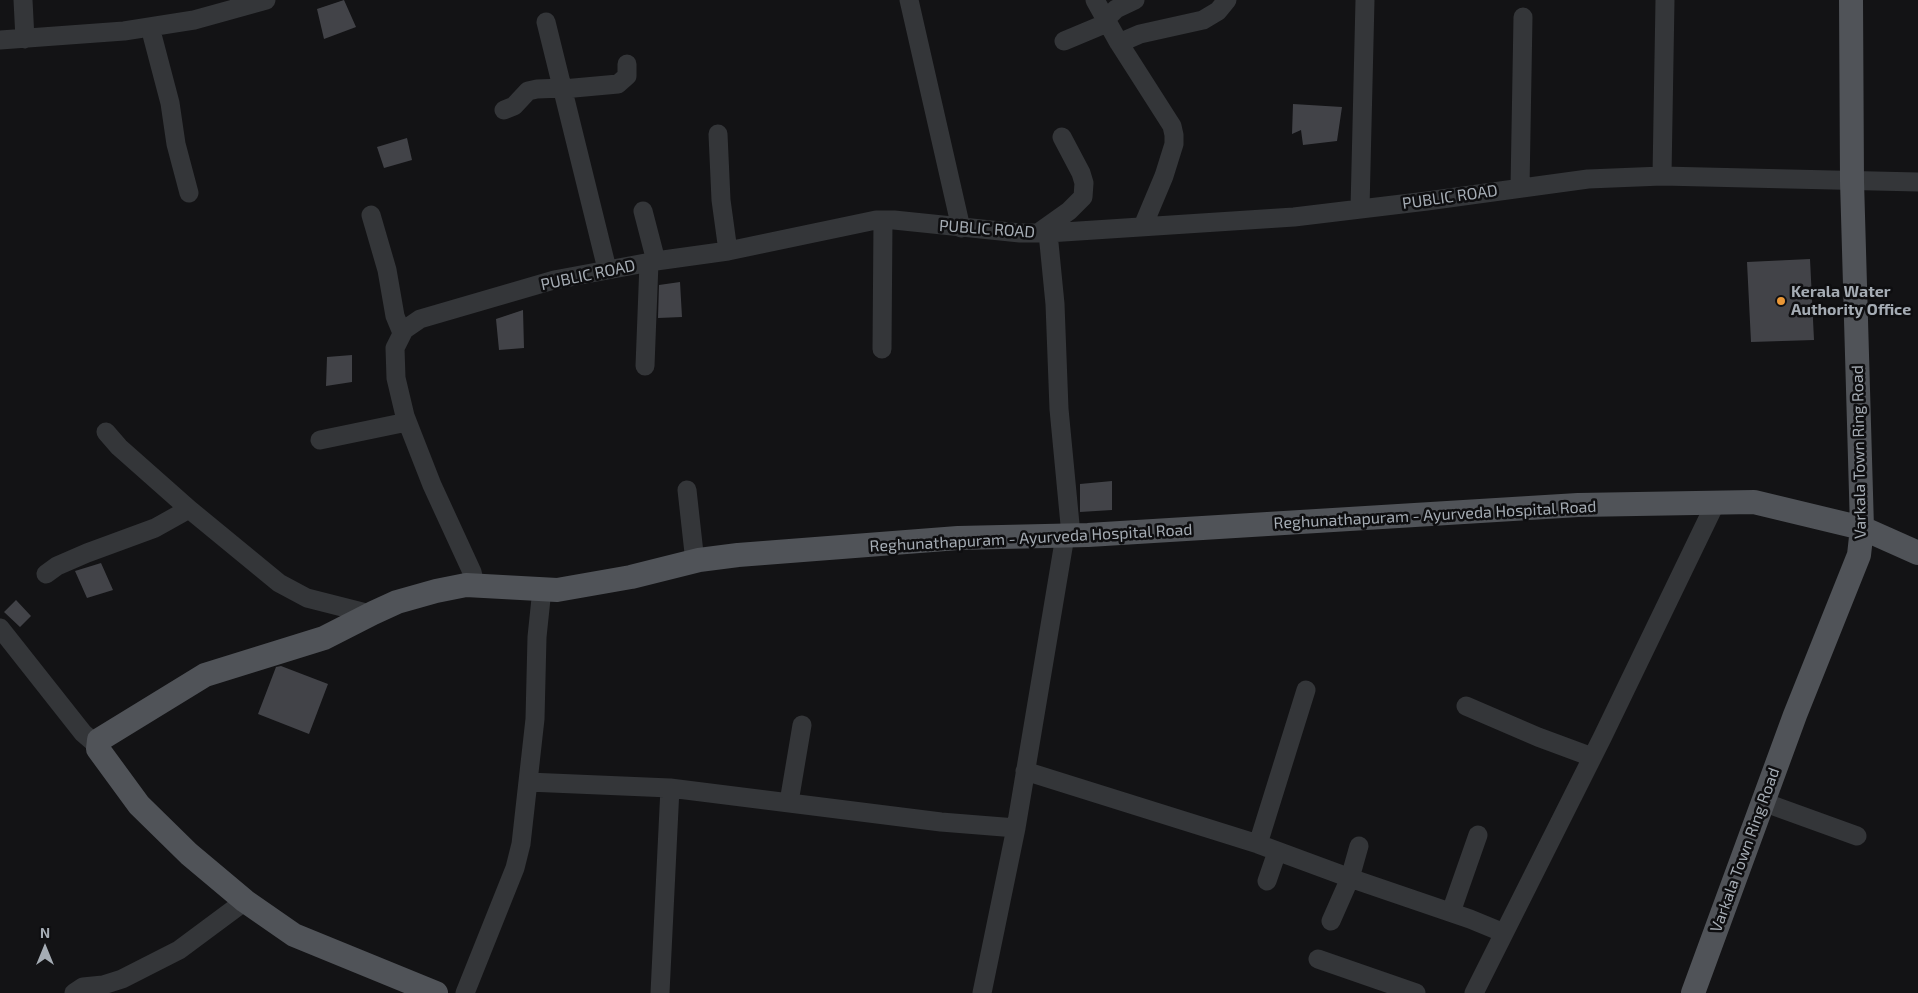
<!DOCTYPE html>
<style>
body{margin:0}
#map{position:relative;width:1918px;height:993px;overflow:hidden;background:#131315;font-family:"Exo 2",sans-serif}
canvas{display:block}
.north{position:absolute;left:20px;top:923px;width:50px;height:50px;-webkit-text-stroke:4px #0e0e10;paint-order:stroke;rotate:0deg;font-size:14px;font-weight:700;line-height:20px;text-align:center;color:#a5acb4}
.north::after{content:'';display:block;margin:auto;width:18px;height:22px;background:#a5acb4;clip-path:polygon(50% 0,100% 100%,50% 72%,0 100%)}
</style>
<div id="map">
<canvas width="1918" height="993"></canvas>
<div class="north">N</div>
</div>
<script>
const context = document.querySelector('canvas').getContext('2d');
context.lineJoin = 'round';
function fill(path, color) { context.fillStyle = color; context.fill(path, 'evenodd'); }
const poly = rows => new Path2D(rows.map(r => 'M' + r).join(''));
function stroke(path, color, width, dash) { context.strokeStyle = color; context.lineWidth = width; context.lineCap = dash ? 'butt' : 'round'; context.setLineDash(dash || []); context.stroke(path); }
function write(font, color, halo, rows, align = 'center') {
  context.font = font + ' "Exo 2",sans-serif'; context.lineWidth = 5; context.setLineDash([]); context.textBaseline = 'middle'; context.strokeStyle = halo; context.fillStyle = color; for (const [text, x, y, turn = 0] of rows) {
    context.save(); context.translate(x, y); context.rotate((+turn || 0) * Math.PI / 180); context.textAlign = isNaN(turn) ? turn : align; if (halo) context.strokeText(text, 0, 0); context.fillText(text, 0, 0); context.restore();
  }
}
fill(poly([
 [344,0,356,27,324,39,317,9],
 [1293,104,1342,107,1337,141,1303,145,1301,130,1292,134],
 [407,138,412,160,384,168,377,147],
 [1810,259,1814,340,1751,342,1747,262],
 [680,282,682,317,658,318,659,285],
 [523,310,524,348,499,350,496,319],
 [352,355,352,382,326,386,327,357],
 [1112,481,1112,510,1080,512,1080,484],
 [101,563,113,590,87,598,75,571],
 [16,600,31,616,20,627,4,612],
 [281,666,328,684,309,734,258,714,276,667]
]), '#424348');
stroke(poly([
 [23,0,25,39],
 [909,0,961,228],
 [1095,0,1119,43,1172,126,1174,135,1174,144,1164,176,1143,226],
 [1105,20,1116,9,1135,0],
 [546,22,607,269],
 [150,27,170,103,176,144,189,193],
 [0,40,124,31,194,20,266,0],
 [1064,41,1107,23],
 [1119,43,1140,34,1203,20,1218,11,1227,0],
 [563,89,618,84,627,76,627,64],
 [504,110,514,106,528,91,537,89,563,88],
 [718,134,721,200,728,251],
 [1662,176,1665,0],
 [1520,188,1523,17],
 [1360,209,1365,0],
 [643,211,656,261],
 [371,215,387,270,395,316,402,333],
 [1038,233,1069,211,1083,197,1084,183,1081,173,1062,137],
 [1048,233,1055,304,1059,409,1071,535],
 [882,349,883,220],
 [645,366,649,263],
 [106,432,119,447,189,509,279,583,307,598,370,614],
 [320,440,407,422],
 [687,490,695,562],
 [46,574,57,566,87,553,155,528,189,509],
 [475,585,472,572,432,485,405,416,396,378,395,348,404,330,420,319,554,280,656,261,728,251,876,220,894,220,1020,233,1048,233,1294,217,1427,201,1588,179,1662,176,1918,182],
 [0,628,83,733,98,746],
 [1466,706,1538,737,1592,757],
 [1025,771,1258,844,1350,878,1470,919,1504,933],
 [528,782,670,788,941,822,1016,828],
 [789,802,802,725],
 [1763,802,1857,836],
 [1258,844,1306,690],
 [1267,881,1277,852],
 [1451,912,1478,835],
 [1331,921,1350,878,1359,846],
 [1318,959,1416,993],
 [74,993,83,987,103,985,122,979,179,950,245,901],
 [465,993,515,868,521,844,535,719,537,637,542,589],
 [660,993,670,788],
 [982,993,1016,828,1065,536],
 [1474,993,1602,738,1716,502]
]), '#343639', 19);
stroke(poly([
 [436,993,294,935,245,901,189,854,139,805,98,749,99,740,205,675,324,638,373,613,397,602,436,591,466,585,557,590,631,577,699,560,738,555,958,538,1088,535,1578,505,1754,502,1862,528,1918,553],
 [1693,993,1795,715,1859,555,1862,528,1852,181,1851,0]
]), '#505358', 24);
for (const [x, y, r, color] of [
 [1781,301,5,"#ea9736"]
]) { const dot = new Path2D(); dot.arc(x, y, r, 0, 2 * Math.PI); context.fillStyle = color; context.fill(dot); stroke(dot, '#0e0e10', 2); }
write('16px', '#a5acb4', '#0e0e10', [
 ["PUBLIC ROAD",1450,197,-8],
 ["PUBLIC ROAD",987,229,4],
 ["PUBLIC ROAD",588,275,-12],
 ["Varkala Town Ring Road",1859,452,-91],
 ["Reghunathapuram - Ayurveda Hospital Road",1435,515,-3],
 ["Reghunathapuram - Ayurveda Hospital Road",1031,538,-3],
 ["Varkala Town Ring Road",1745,850,-70]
]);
write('bold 16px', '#a5acb4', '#0e0e10', [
 ["Kerala Water",1791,292],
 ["Authority Office",1791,310]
], 'left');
</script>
